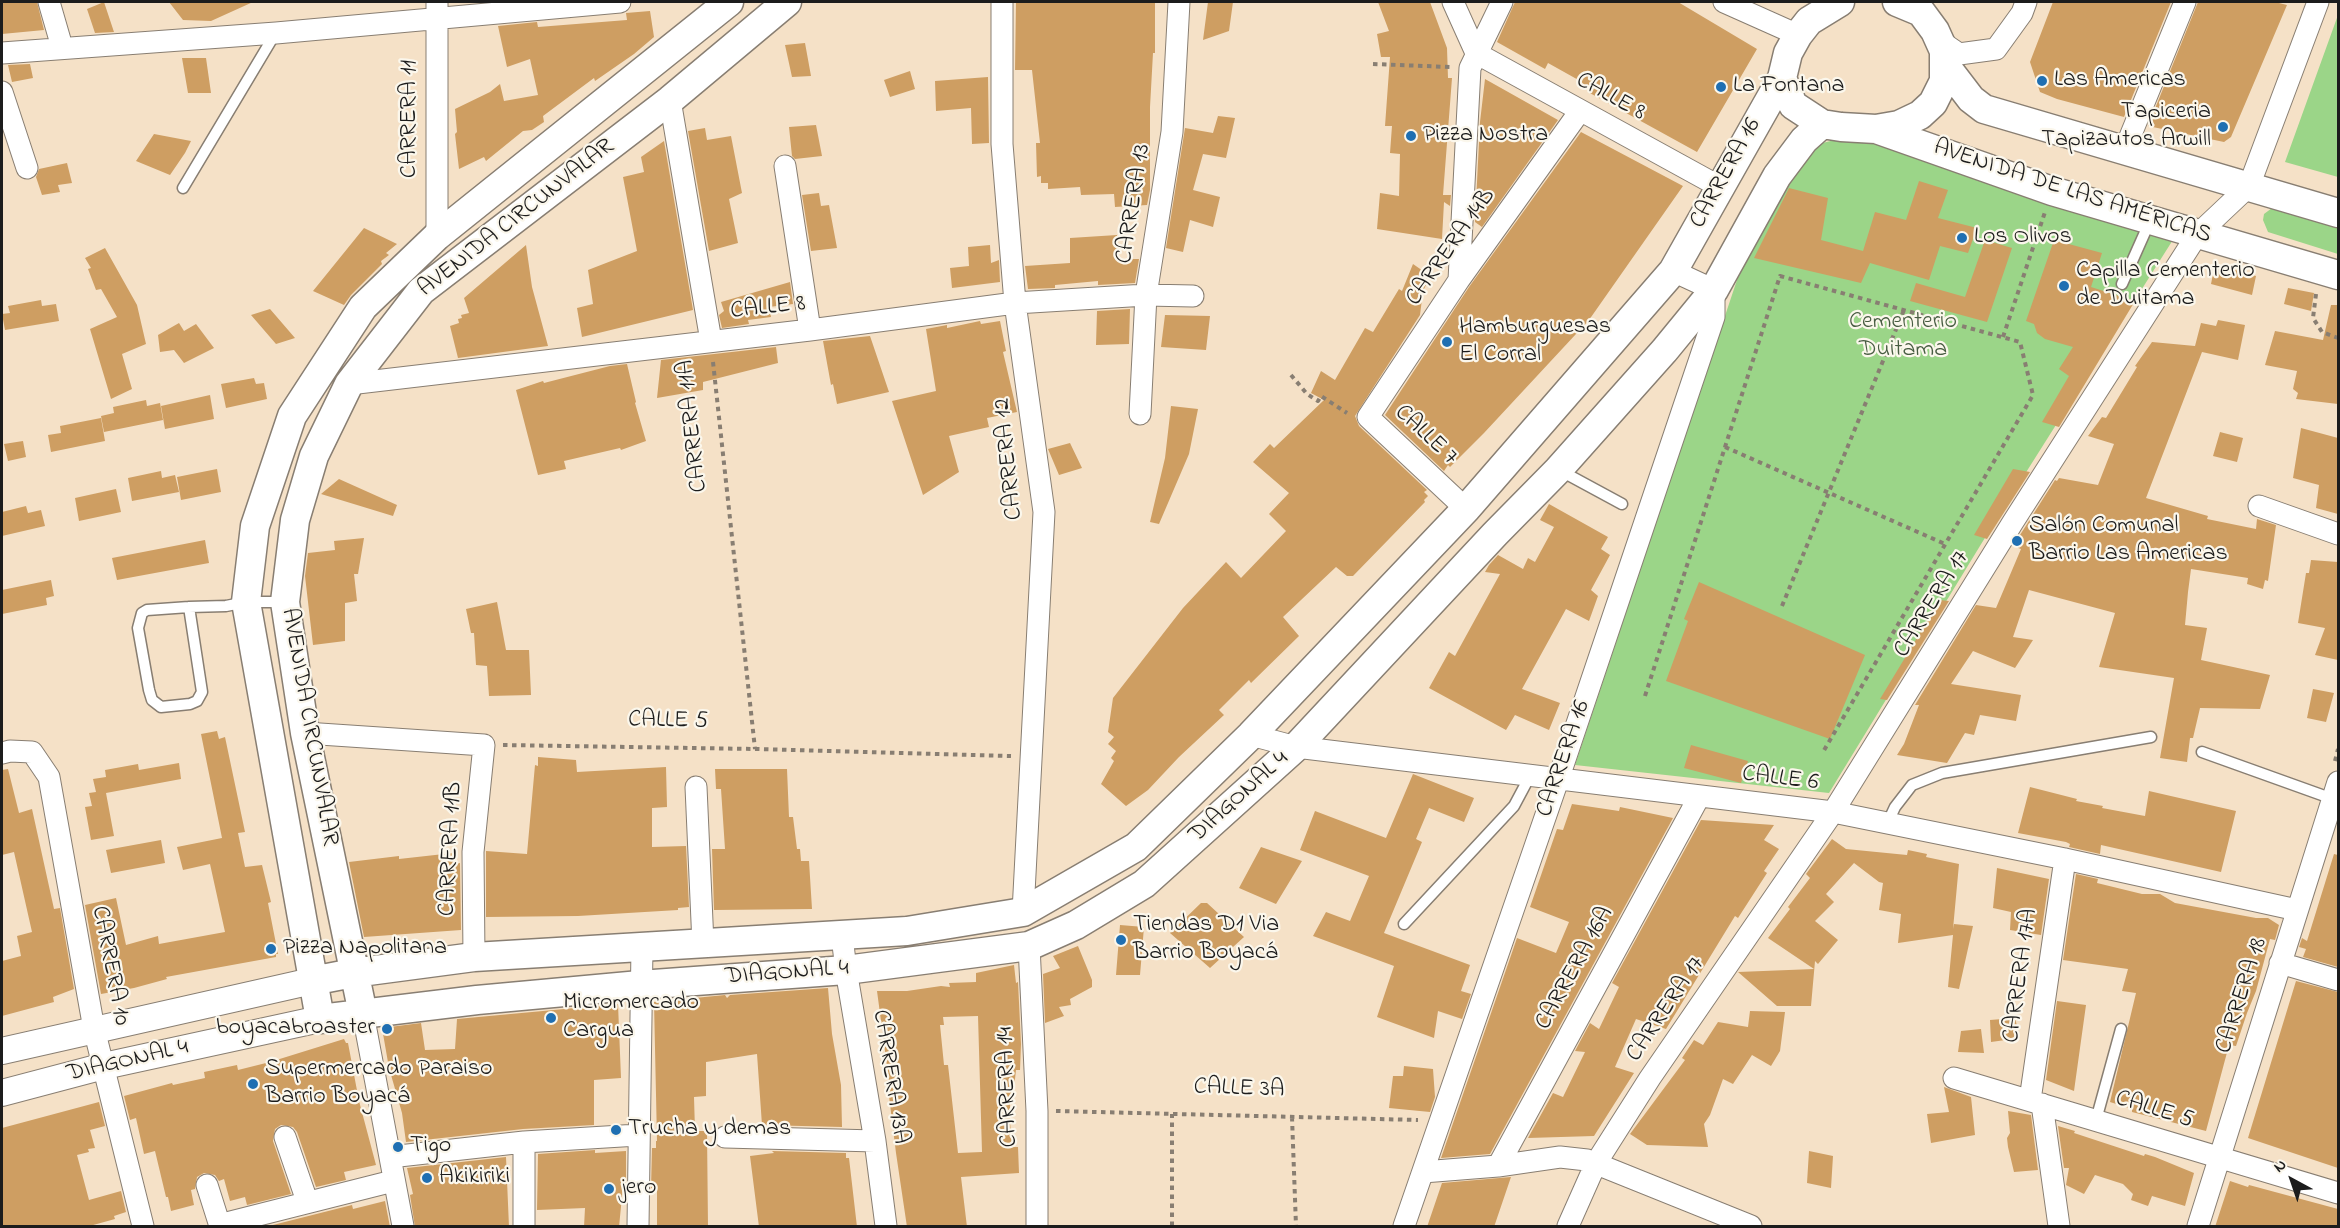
<!DOCTYPE html>
<meta charset="utf-8">
<style>
body{margin:0}
#map{position:relative;width:2340px;height:1228px;overflow:hidden;background:#f5e1c7;font-family:"Indie Flower",sans-serif}
canvas{display:block}
.frame{position:absolute;inset:0;border:3px solid #1c1c1c;pointer-events:none}
.north{position:absolute;left:2262px;top:1150px;width:60px;height:60px;-webkit-text-stroke:4px #fbf7ec;paint-order:stroke;rotate:320deg;font-size:16px;font-weight:700;line-height:24px;text-align:center;color:#1c1c1c}
.north::after{content:'';display:block;margin:auto;width:21px;height:27px;background:#1c1c1c;clip-path:polygon(50% 0,100% 100%,50% 72%,0 100%)}
</style>
<div id="map">
<canvas width="2340" height="1228"></canvas>
<div class="frame"></div>
<div class="north">N</div>
</div>
<script>
const context = document.querySelector('canvas').getContext('2d');
context.lineJoin = 'round';
function fill(path, color) { context.fillStyle = color; context.fill(path, 'evenodd'); }
const poly = rows => new Path2D(rows.map(r => 'M' + r).join(''));
function stroke(path, color, width, dash) { context.strokeStyle = color; context.lineWidth = width; context.lineCap = dash ? 'butt' : 'round'; context.setLineDash(dash || []); context.stroke(path); }
function write(font, color, halo, rows, align = 'center') {
  context.font = font + ' "Indie Flower",sans-serif'; context.lineWidth = 4.5; context.setLineDash([]); context.textBaseline = 'middle'; context.strokeStyle = halo; context.fillStyle = color; for (const [text, x, y, turn = 0] of rows) {
    context.save(); context.translate(x, y); context.rotate((+turn || 0) * Math.PI / 180); context.textAlign = isNaN(turn) ? turn : align; if (halo) context.strokeText(text, 0, 0); context.fillText(text, 0, 0); context.restore();
  }
}
fill(poly([
 [2338,15,2338,177,2285,162],
 [1846,137,1906,151,2176,235,1994,523,1829,793,1575,765,1744,259,1811,146],
 [2272,208,2338,227,2338,254,2268,232,2263,220,2264,214]
]), '#9bd588');
fill(poly([
 [2,2,37,2,44,30,2,34],
 [104,2,114,32,95,33,87,9],
 [169,2,253,2,211,21,183,20],
 [1016,2,1155,2,1155,53,1153,53,1150,107,1150,190,1147,205,1115,207,1114,194,1081,195,1080,187,1048,189,1048,183,1041,183,1041,176,1037,177,1036,143,1040,143,1032,70,1015,70],
 [1208,2,1233,2,1229,31,1203,40],
 [1378,2,1430,2,1447,48,1448,78,1452,78,1443,195,1451,195,1450,206,1444,202,1442,239,1377,229,1380,193,1399,196,1400,154,1390,153,1392,126,1385,126,1390,57,1381,57,1377,34,1389,31],
 [1515,2,1678,2,1757,49,1697,152,1588,92,1589,89,1581,83,1582,82,1548,63,1545,69,1497,42],
 [2053,2,2171,2,2124,117,2057,99,2040,92,2030,62],
 [2198,2,2275,2,2287,5,2231,137,2224,142,2148,126],
 [650,11,654,37,634,54,595,81,594,78,543,116,544,122,532,130,523,131,486,161,484,157,459,169,455,134,457,132,455,109,490,92,500,84,504,101,538,95,530,59,507,67,498,26,537,22,538,27,627,20,626,13],
 [805,43,811,76,792,77,785,45],
 [182,58,206,58,211,93,188,93],
 [30,64,33,78,12,82,8,65],
 [910,71,915,89,890,97,884,80],
 [988,77,989,143,972,144,971,108,936,111,935,81],
 [1485,79,1558,120,1482,227,1475,222,1480,122],
 [1218,116,1235,118,1226,158,1203,154,1193,190,1220,197,1213,227,1190,220,1183,252,1166,248,1185,128,1213,133],
 [816,125,822,156,795,159,792,156,789,127],
 [705,128,707,140,731,136,742,193,729,199,738,243,709,251,688,131],
 [1581,132,1683,186,1589,320,1484,433,1450,467,1448,465,1444,471,1385,415,1469,287],
 [154,134,191,141,185,153,170,175,136,161],
 [664,141,693,310,582,337,577,308,593,304,588,270,637,251,623,177,644,172,641,157],
 [67,163,72,183,58,185,60,192,42,195,36,177,39,169],
 [1919,181,1948,190,1938,218,1977,228,1968,253,1940,246,1929,280,1870,263,1861,283,1754,258,1789,188,1828,198,1821,240,1863,251,1875,212,1906,220],
 [819,193,821,206,829,205,837,248,811,251,802,195],
 [364,228,397,244,386,253,389,255,381,261,382,264,351,295,344,305,313,291],
 [1117,235,1118,259,1139,259,1135,283,1098,285,1098,281,1055,285,1055,288,1028,289,1025,266,1070,263,1070,238],
 [1985,240,2012,248,1987,322,1910,301,1916,283,1965,297],
 [2054,240,2102,253,2091,287,2135,301,2059,427,2042,422,2069,376,2059,369,2073,347,2045,339,2037,333,2034,324,2026,321],
 [526,245,532,287,548,346,458,358,450,326,459,323,458,319,462,318,461,315,469,313,464,298],
 [990,245,991,263,999,260,1000,282,952,288,950,268,969,266,968,247],
 [105,248,137,305,146,344,122,354,132,389,111,399,90,329,117,317,101,289,96,290,88,269,91,268,85,258],
 [1413,264,1426,273,1428,281,1423,291,1420,315,1355,416,1359,426,1427,490,1424,492,1428,496,1424,500,1425,502,1353,576,1347,576,1336,567,1283,617,1299,636,1251,683,1249,680,1219,710,1224,715,1179,757,1148,790,1126,806,1101,784,1114,761,1111,758,1116,751,1108,744,1114,737,1108,732,1113,698,1183,608,1226,562,1241,578,1286,531,1269,514,1289,493,1253,462,1270,444,1274,448,1324,400,1311,393,1321,371,1335,380,1365,328,1373,332,1399,289,1402,291],
 [2215,264,2256,276,2252,295,2211,284],
 [790,282,793,304,769,307,771,317,748,320,749,324,722,328,719,315,724,311,721,302],
 [2288,288,2314,293,2311,311,2284,304],
 [41,300,42,306,56,304,59,321,5,330,2,314,10,313,8,306],
 [2331,305,2338,305,2338,404,2296,399,2298,393,2293,389,2297,371,2265,365,2275,331,2323,340],
 [270,309,295,338,276,344,251,315],
 [1130,309,1129,344,1096,345,1097,311],
 [1165,315,1210,316,1206,350,1161,347],
 [2218,320,2245,325,2238,360,2202,352,2146,498,2208,516,2207,519,2256,529,2257,519,2276,525,2268,581,2265,580,2263,589,2247,584,2248,578,2191,569,2188,592,2185,625,2207,628,2201,660,2270,675,2260,709,2200,708,2193,738,2190,738,2187,762,2160,758,2174,678,2099,667,2115,613,2029,590,2013,637,2033,640,2015,668,1973,651,1951,684,2021,695,2016,721,1980,715,1974,735,1965,733,1947,763,1897,755,1904,744,1919,705,1915,705,1976,605,1996,608,2021,549,2013,546,2055,480,2057,481,2059,478,2098,485,2114,444,2088,436,2102,417,2106,418,2137,367,2135,366,2152,342,2195,346,2201,323,2216,326],
 [980,321,981,324,1000,321,1006,351,1003,352,1017,412,987,418,989,427,949,436,959,472,923,495,892,401,936,391,926,329,947,325,947,328],
 [179,323,184,331,196,324,214,348,184,363,174,350,160,352,158,335],
 [870,336,889,392,837,404,833,384,831,385,823,341],
 [776,347,778,363,703,382,703,390,657,398,661,360],
 [627,364,636,402,635,403,646,441,621,450,620,448,564,461,566,469,538,475,516,390,543,381,544,383,610,366],
 [254,378,256,384,264,383,267,399,226,408,221,384],
 [210,395,214,419,165,429,161,406],
 [146,400,147,406,160,403,163,420,104,432,101,416,114,413,113,407],
 [1171,406,1198,409,1189,454,1159,524,1150,522,1165,458],
 [101,418,105,441,51,452,48,435,61,433,60,426],
 [2301,428,2338,438,2338,514,2316,508,2319,485,2293,478],
 [2220,432,2243,438,2237,462,2213,456],
 [23,441,26,457,8,461,4,444],
 [1070,443,1082,468,1059,475,1048,449],
 [217,469,221,492,181,500,177,477],
 [2013,469,2030,472,1987,539,1974,535],
 [161,471,162,478,175,475,179,492,132,501,128,478],
 [339,479,397,505,393,516,321,494],
 [116,489,121,512,79,521,75,498],
 [1549,504,1608,537,1601,549,1610,555,1591,590,1598,596,1589,621,1566,609,1522,689,1560,703,1549,730,1515,715,1506,730,1429,688,1449,652,1455,656,1500,574,1485,572,1489,565,1498,555,1523,569,1528,558,1535,562,1554,527,1540,520],
 [26,506,28,513,41,510,45,526,2,536,2,512],
 [364,538,358,574,354,574,357,601,345,603,345,641,313,645,305,576,308,553,335,550,334,541],
 [205,540,209,563,117,580,112,558],
 [2311,560,2338,562,2338,660,2315,655,2325,628,2298,623,2306,573,2309,573],
 [51,580,54,596,46,598,47,605,2,614,2,590],
 [1699,582,1865,655,1830,739,1666,681,1688,621,1684,619],
 [1940,600,1949,601,1887,700,1880,699],
 [497,602,506,650,529,650,531,695,489,696,487,666,476,665,474,633,471,633,466,609],
 [2313,689,2334,693,2326,722,2307,718],
 [217,731,219,739,225,737,245,832,238,833,245,867,262,865,271,902,268,903,278,954,276,954,276,957,166,977,167,979,134,988,101,994,85,905,116,898,126,945,158,936,159,944,225,932,210,864,183,870,177,847,222,838,201,734],
 [1691,745,1748,761,1741,783,1684,768],
 [538,757,576,760,577,772,666,767,667,807,652,808,652,847,686,846,689,907,678,908,678,910,578,916,486,917,486,851,527,854,535,765,538,766],
 [179,763,181,779,106,793,114,836,91,840,85,807,92,806,89,793,96,792,93,779,106,777,105,770,138,764,139,770],
 [8,769,19,813,32,809,54,909,60,908,74,989,53,997,54,1002,2,1016,2,961,21,956,17,936,32,932,14,852,2,855,2,770],
 [715,769,787,769,789,817,793,817,797,849,800,849,801,861,809,861,812,909,714,910,712,849,725,849,721,789,716,789],
 [1413,774,1474,798,1464,822,1429,808,1416,839,1422,842,1384,933,1470,965,1461,991,1471,994,1462,1019,1438,1011,1434,1038,1377,1017,1394,966,1313,936,1326,912,1350,921,1369,876,1300,850,1315,811,1386,838],
 [2030,787,2077,799,2076,801,2103,806,2102,808,2145,816,2149,791,2236,811,2221,872,2101,845,2100,854,2069,847,2070,844,2066,842,2018,833],
 [1572,804,1619,811,1620,807,1673,818,1490,1154,1441,1158,1517,938,1556,953,1569,922,1530,907,1557,829,1563,830],
 [1701,820,1774,825,1764,840,1779,849,1764,871,1767,873,1738,918,1735,916,1666,1029,1636,1019,1615,1067,1634,1073,1594,1136,1528,1138,1553,1093,1563,1097,1585,1052,1575,1051,1590,1023,1599,1029,1619,987,1612,983],
 [1832,839,1846,849,1907,855,1908,850,1927,854,1926,857,1959,864,1953,929,1954,924,1973,926,1959,989,1948,987,1953,935,1898,943,1901,914,1879,910,1883,883,1879,882,1854,863,1826,894,1834,902,1815,921,1838,940,1818,964,1815,961,1811,1006,1777,1006,1738,972,1814,969,1768,938,1790,909,1788,907,1810,878,1806,874],
 [161,840,165,863,111,873,106,850],
 [1261,847,1302,861,1276,904,1239,888],
 [453,853,454,864,460,863,461,930,364,937,349,862,399,856,399,859],
 [2334,854,2338,855,2338,967,2303,957,2306,949,2299,947,2302,938,2307,941],
 [1997,868,2049,879,2041,935,2010,930,2011,912,1993,908],
 [2076,874,2098,879,2097,883,2142,894,2160,894,2175,903,2256,918,2268,918,2279,925,2275,940,2270,939,2256,991,2247,1013,2236,1046,2229,1045,2206,1131,2132,1112,2132,1109,2110,1102,2136,993,2122,991,2128,969,2063,960],
 [1201,903,1207,903,1244,937,1210,968,1170,933],
 [1120,925,1144,927,1140,975,1116,975],
 [1078,946,1092,980,1092,987,1070,999,1071,1005,1059,1007,1064,1016,1045,1023,1043,974,1060,968,1053,956],
 [1014,965,1016,983,1018,982,1021,1044,1020,1070,1016,1070,1014,1088,1010,1096,1010,1121,1011,1135,1014,1134,1014,1147,1018,1147,1019,1173,961,1177,967,1227,907,1227,896,1153,888,1088,890,1088,877,991,907,991,941,986,950,987,949,983,976,982,976,973],
 [978,1016,982,1152,958,1153,948,1065,944,1065,940,1025,944,1025,943,1017],
 [2296,981,2338,992,2338,1168,2248,1138],
 [828,988,832,1034,841,1085,842,1127,762,1125,757,1054,706,1062,706,1096,694,1097,695,1131,707,1131,708,1227,657,1227,657,1189,651,1188,652,1148,656,1148,656,1141,657,1141,654,1002,725,995,727,998,730,995],
 [2057,1001,2086,1005,2074,1091,2046,1080],
 [618,1004,621,1078,594,1080,594,1125,523,1129,406,1142,402,1113,389,1068,382,1028,421,1023,425,1050,455,1049,457,1019],
 [1750,1011,1785,1012,1780,1051,1771,1066,1752,1055,1733,1084,1723,1079,1710,1115,1704,1124,1708,1147,1647,1145,1630,1134,1685,1060,1682,1058,1694,1040,1703,1045,1718,1022,1748,1027],
 [2015,1018,2020,1038,1991,1042,1990,1020],
 [1981,1029,1984,1053,1958,1052,1961,1031],
 [344,1039,346,1043,348,1043,359,1101,376,1165,344,1172,346,1180,316,1187,297,1132,293,1127,281,1125,275,1129,273,1141,291,1194,247,1205,245,1197,230,1201,224,1179,219,1181,215,1175,204,1173,197,1177,195,1189,191,1190,194,1205,171,1211,168,1197,166,1197,155,1151,144,1154,136,1118,130,1120,124,1096,172,1083,173,1085,205,1078,204,1072,237,1065,238,1070,270,1062],
 [1404,1066,1433,1069,1435,1097,1430,1112,1389,1108,1393,1076,1403,1076],
 [1944,1087,1971,1097,1975,1135,1931,1143,1927,1114,1949,1112],
 [99,1102,105,1126,90,1130,95,1148,88,1149,89,1152,77,1155,89,1200,121,1191,126,1212,114,1216,115,1219,86,1227,2,1227,2,1128],
 [2008,1111,2031,1115,2038,1170,2014,1172,2008,1147,2007,1138,2010,1133],
 [2058,1126,2075,1131,2074,1133,2144,1156,2145,1154,2155,1157,2194,1173,2185,1206,2152,1196,2148,1206,2131,1200,2133,1194,2123,1184,2095,1175,2084,1194,2066,1185,2069,1168,2064,1168],
 [595,1150,595,1153,626,1151,626,1186,623,1186,619,1227,584,1227,585,1208,537,1210,538,1154],
 [772,1151,846,1153,846,1158,849,1158,857,1227,759,1227,750,1156,774,1153],
 [1809,1151,1833,1156,1831,1188,1807,1183],
 [506,1157,509,1227,415,1227,410,1195,413,1194,407,1168],
 [1511,1177,1494,1227,1427,1227,1442,1183],
 [2230,1181,2248,1187,2249,1185,2338,1209,2338,1227,2215,1227],
 [385,1201,390,1227,265,1227,352,1205,353,1209]
]), '#ce9e62');
const service = poly([
 [183,188,275,34],
 [2122,284,2150,221],
 [1561,471,1622,504],
 [189,607,202,692,197,701,190,704,161,707,152,700,149,690,138,628,142,613,147,610,189,607,226,606,246,602,284,602],
 [2202,752,2333,799],
 [1887,824,1895,807,1912,785,1942,773,2151,737],
 [1404,924,1514,806,1530,776],
 [2096,1120,2121,1029]
]);
const minor = poly([
 [49,2,62,47],
 [437,2,437,236],
 [1002,2,1002,144,1015,303,1044,512,1023,912],
 [1453,2,1476,53],
 [1724,2,1798,35],
 [1940,41,1959,54,1996,49,2022,13,2026,2],
 [2,53,276,33,620,2],
 [1476,53,1720,187],
 [2,92,27,168],
 [670,100,711,341],
 [2125,149,2185,2],
 [785,166,810,330],
 [1459,280,1470,68,1502,2],
 [349,384,810,330,1015,303,1146,295,1193,296],
 [1140,414,1146,295,1172,132,1179,2],
 [2259,506,2338,534],
 [1466,509,1368,417,1459,280,1580,111],
 [305,733,484,745,473,852,474,957],
 [1251,735,1296,747,1833,812,2065,859,2297,910],
 [2,753,10,751,32,752,49,777,94,1029,143,1226],
 [696,787,703,944],
 [842,936,846,970,875,1141,886,1226],
 [1029,946,1037,1111,1037,1226],
 [2280,963,2338,980],
 [363,1014,403,1226],
 [1954,1078,2338,1193],
 [2030,1100,2065,859],
 [2042,1104,2059,1226],
 [285,1137,307,1201],
 [725,1137,875,1141],
 [524,1142,524,1226],
 [390,1157,524,1142,638,1135],
 [1498,1166,1699,797],
 [1423,1172,1498,1166,1560,1157,1587,1160,1751,1226],
 [207,1185,220,1226],
 [219,1225,393,1181],
 [638,1226,642,947],
 [1404,1226,1558,780,1714,317,1714,290,1673,271],
 [1568,1226,1596,1163,1650,1078,1833,812,2013,522,2197,235,2249,186,2318,2],
 [2198,1226,2338,782]
]);
const tertiary = poly([
 [2,1051,312,981],
 [2,1093,104,1066,320,1019]
]);
const secondary = poly([
 [729,2,437,236,363,307,292,416,255,526,246,602,320,1019,477,1000,640,985,846,970,1029,946,1076,925,1144,884,1296,747,1495,534,1558,470,1664,351,1714,290,1777,176,1804,140,1822,124],
 [1840,2,1809,21,1798,35,1788,53,1782,78,1793,105,1822,124,1841,127,1876,129,1899,125,1920,115,1933,103,1944,81,1944,51,1935,31,1921,12,1897,2],
 [1945,65,1971,99,1984,109,2338,213],
 [1876,129,2052,191,2338,275],
 [312,981,353,973,474,957,907,931,1023,912,1136,847,1251,735,1466,509,1673,271,1782,78],
 [363,1014,305,733,285,602,295,520,314,456,349,384,421,291,670,100,787,2]
]);
stroke(service, '#887e72', 13);
stroke(minor, '#887e72', 23);
stroke(tertiary, '#887e72', 28);
stroke(secondary, '#887e72', 31);
stroke(poly([
 [1373,64,1450,67],
 [2316,294,2313,318,2322,332,2338,338],
 [2003,337,2045,212],
 [713,362,755,749],
 [1291,375,1307,394,1318,401,1321,396,1347,413],
 [1725,447,1945,544],
 [1782,606,1904,310],
 [1645,696,1780,276,2020,342,2033,395,1823,752],
 [503,745,755,749,1011,756],
 [2335,761,2338,749],
 [1056,1111,1418,1120],
 [1292,1117,1296,1226],
 [1172,1226,1172,1114]
]), '#887e72', 4, [4.5, 4.5]);
stroke(service, '#fff', 10);
stroke(minor, '#fff', 21);
stroke(tertiary, '#fff', 26);
stroke(secondary, '#fff', 28);
for (const [x, y, r, color] of [
 [2042,81,6,"#1f6fb2"],
 [1721,87,6,"#1f6fb2"],
 [2223,127,6,"#1f6fb2"],
 [1411,136,6,"#1f6fb2"],
 [1962,238,6,"#1f6fb2"],
 [2064,286,6,"#1f6fb2"],
 [1447,342,6,"#1f6fb2"],
 [2017,541,6,"#1f6fb2"],
 [1121,940,6,"#1f6fb2"],
 [271,949,6,"#1f6fb2"],
 [551,1018,6,"#1f6fb2"],
 [387,1029,6,"#1f6fb2"],
 [253,1084,6,"#1f6fb2"],
 [616,1130,6,"#1f6fb2"],
 [398,1147,6,"#1f6fb2"],
 [427,1178,6,"#1f6fb2"],
 [609,1189,6,"#1f6fb2"]
]) { const dot = new Path2D(); dot.arc(x, y, r, 0, 2 * Math.PI); context.fillStyle = color; context.fill(dot); stroke(dot, '#fbf7ec', 2); }
write('24px', '#1c1c1c', '#fbf7ec', [
 ["Las Americas",2054,81],
 ["La Fontana",1733,87],
 ["Tapiceria",2211,113,"right"],
 ["Tapizautos Arwill",2211,141,"right"],
 ["Pizza Nostra",1423,136],
 ["Los Olivos",1974,238],
 ["Capilla Cementerio",2076,272],
 ["de Duitama",2076,300],
 ["Hamburguesas",1459,328],
 ["El Corral",1459,356],
 ["Salón Comunal",2029,527],
 ["Barrio Las Americas",2029,555],
 ["Tiendas D1 Via",1133,926],
 ["Barrio Boyacá",1133,954],
 ["Pizza Napolitana",283,949],
 ["Micromercado",563,1004],
 ["Cargua",563,1032],
 ["boyacabroaster",375,1029,"right"],
 ["Supermercado Paraiso",265,1070],
 ["Barrio Boyacá",265,1098],
 ["Trucha y demas",628,1130],
 ["Tigo",410,1147],
 ["Akikiriki",439,1178],
 ["jero",621,1189]
], 'left');
write('24px', '#1c1c1c', '#fbf7ec', [
 ["CALLE 8",1610,98,29],
 ["CARRERA 11",411,119,-90],
 ["CARRERA 16",1727,174,-61],
 ["AVENIDA DE LAS AMÉRICAS",2072,193,18],
 ["CARRERA 13",1135,204,-81],
 ["AVENIDA CIRCUNVALAR",517,219,-38],
 ["CARRERA 14B",1452,248,-55],
 ["CALLE 8",768,309,-6],
 ["CARRERA 11A",694,426,-96],
 ["CALLE 7",1425,436,43],
 ["CARRERA 12",1010,459,-96],
 ["CARRERA 17",1933,605,-58],
 ["CALLE 5",668,722,1],
 ["AVENIDA CIRCUNVALAR",308,727,80],
 ["CARRERA 16",1565,759,-71],
 ["CALLE 6",1780,780,7],
 ["DIAGONAL 4",1240,798,-42],
 ["CARRERA 11B",452,849,-87],
 ["CARRERA 10",109,966,79],
 ["CARRERA 16A",1576,969,-61],
 ["DIAGONAL 4",787,974,-4],
 ["CARRERA 17A",2022,976,-82],
 ["CARRERA 18",2243,996,-72],
 ["CARRERA 17",1667,1010,-56],
 ["DIAGONAL 4",128,1062,-13],
 ["CARRERA 13A",889,1077,81],
 ["CARRERA 14",1009,1087,-92],
 ["CALLE 3A",1239,1090,2],
 ["CALLE 5",2154,1111,17]
]);
write('24px', '#485d42', '#fbf7ec', [
 ["Cementerio",1903,323],
 ["Duitama",1903,351]
]);
</script>
